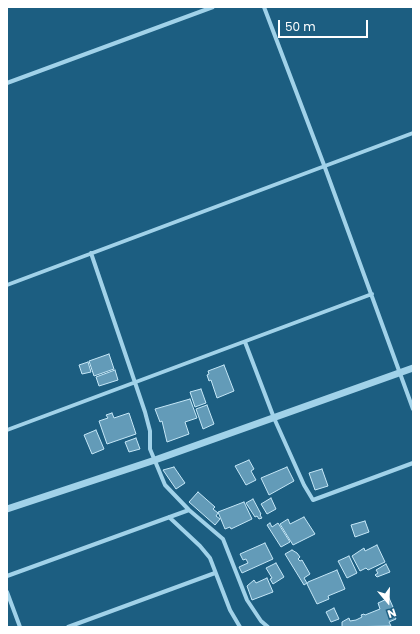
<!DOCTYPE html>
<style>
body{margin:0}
#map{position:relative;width:420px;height:634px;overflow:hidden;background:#1c5e81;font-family:Poppins,sans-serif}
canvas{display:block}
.frame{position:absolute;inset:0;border:8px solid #fff;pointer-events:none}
.north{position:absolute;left:368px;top:582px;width:40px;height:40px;-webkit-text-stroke:3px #1c5e81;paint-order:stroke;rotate:161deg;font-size:11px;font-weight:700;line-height:16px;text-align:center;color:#fff}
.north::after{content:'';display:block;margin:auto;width:14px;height:18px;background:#fff;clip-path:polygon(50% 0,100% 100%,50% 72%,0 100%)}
.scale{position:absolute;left:278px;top:20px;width:90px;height:18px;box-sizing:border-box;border:2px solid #fff;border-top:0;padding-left:5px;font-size:12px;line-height:14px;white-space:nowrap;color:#fff;-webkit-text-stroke:3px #1c5e81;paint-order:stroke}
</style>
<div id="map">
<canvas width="420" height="634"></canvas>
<div class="frame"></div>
<div class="north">N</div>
<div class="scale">50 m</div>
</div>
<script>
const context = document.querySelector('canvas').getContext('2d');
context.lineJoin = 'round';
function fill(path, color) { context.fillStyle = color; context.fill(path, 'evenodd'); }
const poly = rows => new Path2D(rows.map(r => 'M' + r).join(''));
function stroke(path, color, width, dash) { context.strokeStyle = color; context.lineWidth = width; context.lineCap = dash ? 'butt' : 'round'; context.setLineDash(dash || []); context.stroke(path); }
const building = poly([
 [109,354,114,369,94,376,89,361,109,354],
 [88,362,91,372,82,374,79,365,88,362],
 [224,365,234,391,217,398,211,380,209,381,207,375,209,374,208,371,224,365],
 [115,370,118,380,99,386,96,377,115,370],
 [201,389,206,403,195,407,190,392,201,389],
 [190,399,197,418,185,422,189,434,167,442,162,421,160,422,155,409,190,399],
 [207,405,214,424,203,429,196,409,207,405],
 [112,413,114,418,129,413,136,434,107,444,99,421,108,418,106,415,112,413],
 [96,430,104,449,92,454,84,435,96,430],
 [136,438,140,449,129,452,125,442,136,438],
 [249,460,254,469,251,471,256,480,246,485,235,466,249,460],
 [174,467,185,483,176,489,163,470,174,467],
 [287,467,294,481,269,495,261,478,287,467],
 [322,469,328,486,315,490,309,473,322,469],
 [198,492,215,507,213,509,218,513,216,516,220,519,215,525,189,502,198,492],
 [271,498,276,509,267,514,261,504,271,498],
 [253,499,261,514,260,515,262,518,259,519,257,516,255,517,246,503,253,499],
 [244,502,252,519,231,529,230,527,225,529,218,512,244,502],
 [304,517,315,534,293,545,280,524,288,519,290,524,304,517],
 [365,521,369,532,355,537,351,525,365,521],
 [270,523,272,527,278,523,290,542,281,547,267,525,270,523],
 [265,543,273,559,242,573,239,567,248,563,246,559,243,560,240,554,265,543],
 [377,545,385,562,368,570,366,568,360,571,352,556,364,548,365,551,377,545],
 [292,550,297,553,300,557,298,559,300,561,302,560,310,574,304,578,307,583,304,585,285,554,292,550],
 [349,556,357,573,347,578,338,561,349,556],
 [276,563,284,577,273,584,270,579,272,578,266,568,276,563],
 [386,564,390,572,377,577,375,575,378,573,376,570,386,564],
 [337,570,345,589,328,596,329,599,317,604,307,584,308,582,337,570],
 [267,578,273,592,252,600,247,586,254,580,256,583,267,578],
 [389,598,396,614,394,615,396,619,389,622,391,626,342,627,342,622,349,618,350,621,356,620,362,617,361,615,364,614,365,615,380,609,378,603,389,598],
 [334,608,339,619,331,622,326,612,334,608]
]);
fill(building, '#639bb8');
stroke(building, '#c5e7f7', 1);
stroke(poly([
 [264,7,324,165,413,409],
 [7,83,213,7],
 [91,253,145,412,150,431,150,449,165,485,189,510,223,539,247,600,261,621,268,627],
 [7,285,413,133],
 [245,342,274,418,304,485,313,500,413,463],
 [7,430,372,294],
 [169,517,200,546,210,558,230,610,240,627],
 [7,576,189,510],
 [7,592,20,627],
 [68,627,215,573]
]), '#a1d2e9', 4);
stroke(poly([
 [7,509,155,460,413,368]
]), '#a1d2e9', 7);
</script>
